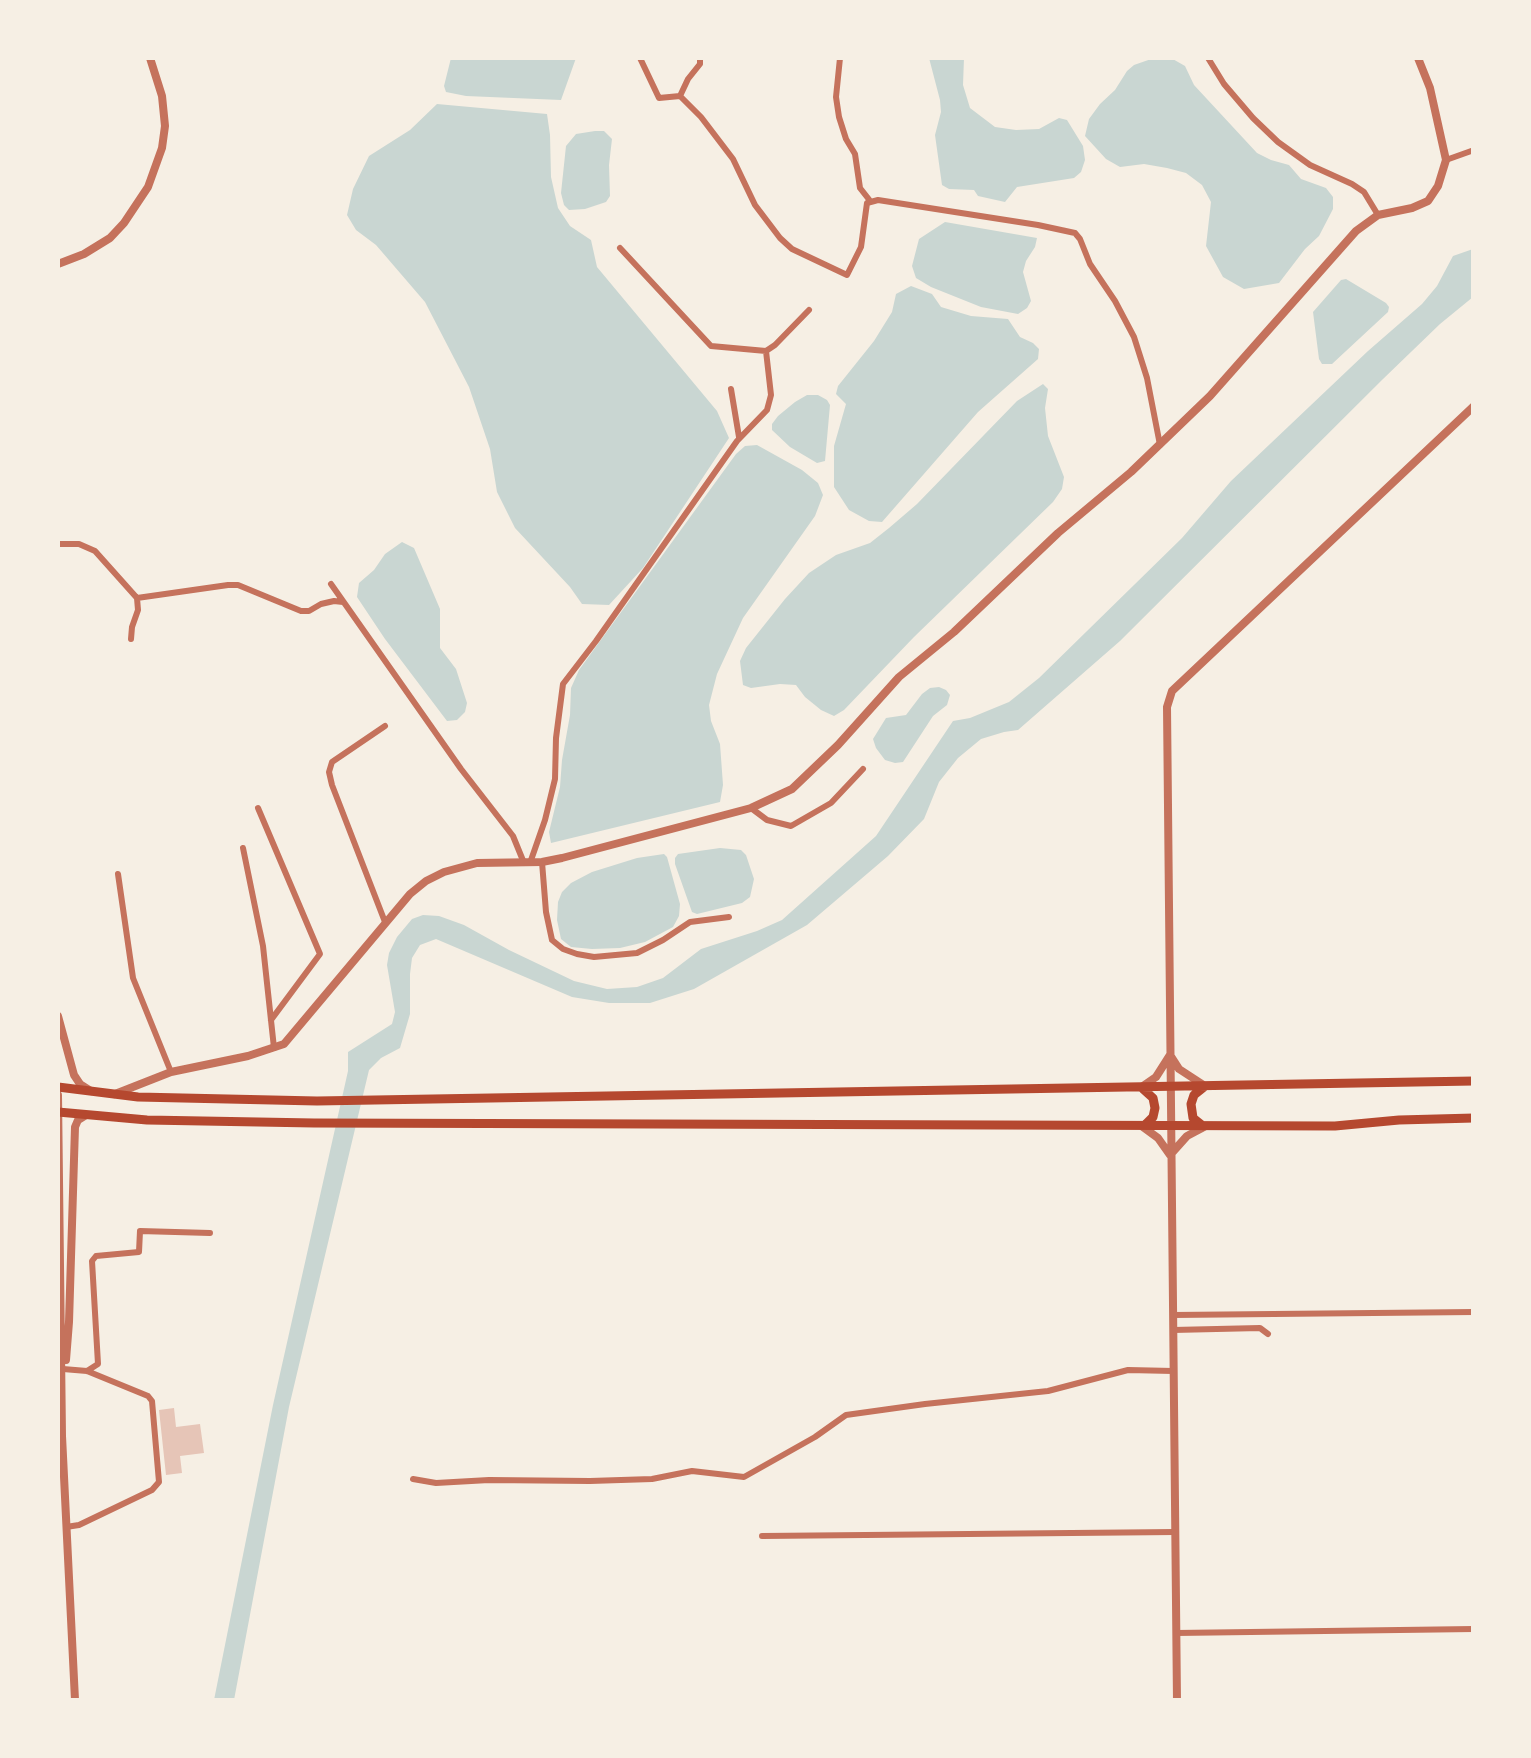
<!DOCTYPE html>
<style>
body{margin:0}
#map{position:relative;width:1531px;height:1758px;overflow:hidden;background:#f6efe4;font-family:"Exo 2",sans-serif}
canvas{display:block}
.frame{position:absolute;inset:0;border:60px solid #f6efe4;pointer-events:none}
</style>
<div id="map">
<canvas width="1531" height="1758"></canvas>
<div class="frame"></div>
</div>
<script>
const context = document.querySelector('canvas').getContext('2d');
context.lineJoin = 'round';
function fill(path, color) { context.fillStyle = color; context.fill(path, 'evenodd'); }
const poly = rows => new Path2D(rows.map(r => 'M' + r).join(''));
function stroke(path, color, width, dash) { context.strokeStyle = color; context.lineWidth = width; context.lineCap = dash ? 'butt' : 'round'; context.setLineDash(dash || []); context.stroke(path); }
fill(poly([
 [451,58,576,58,561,100,466,96,446,92,444,86],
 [929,58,964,58,963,85,970,108,995,127,1016,130,1039,129,1059,118,1067,120,1083,146,1085,160,1081,172,1074,178,1017,187,1005,202,978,196,974,190,949,189,942,185,935,135,941,112,940,100],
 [1154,58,1171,58,1185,66,1194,85,1257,153,1271,160,1289,165,1301,179,1326,188,1333,197,1333,209,1319,236,1305,249,1279,283,1244,289,1223,277,1206,246,1211,202,1202,185,1186,173,1167,168,1144,164,1120,167,1106,159,1085,136,1089,119,1100,104,1115,90,1127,71,1134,65],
 [437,104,547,114,550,135,551,177,558,208,570,226,591,240,597,267,717,411,729,438,643,568,609,605,582,604,570,587,515,528,497,492,490,449,469,387,425,302,376,245,356,230,347,215,353,189,369,156,410,130],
 [595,131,604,131,612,139,609,165,610,196,606,202,585,209,569,210,564,205,561,193,566,146,576,134],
 [945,222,1037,238,1035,247,1026,261,1023,272,1031,301,1027,308,1018,314,981,307,931,287,916,278,912,266,919,239],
 [1473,249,1473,297,1440,324,1383,379,1120,641,1018,730,1004,732,981,739,958,758,939,782,924,819,888,856,807,925,694,989,650,1003,609,1003,572,997,436,939,420,945,412,958,410,974,410,1014,400,1048,381,1058,369,1070,289,1407,234,1700,214,1700,273,1405,348,1071,348,1052,392,1024,395,1012,387,965,389,953,397,937,412,919,423,915,439,916,464,925,509,950,574,981,607,989,637,987,663,978,701,949,757,931,782,920,876,836,953,721,970,718,1009,702,1039,678,1182,538,1231,481,1368,351,1422,304,1437,286,1453,256],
 [1346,279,1386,303,1389,307,1388,312,1332,364,1322,364,1319,359,1313,312,1341,280],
 [911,286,932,294,941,307,971,316,1008,319,1020,337,1033,343,1039,349,1038,359,978,412,882,522,869,521,849,510,834,487,834,446,846,404,836,394,838,386,874,341,892,312,896,294],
 [1043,384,1048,389,1045,408,1048,436,1064,477,1062,489,1053,502,914,637,844,710,834,716,821,710,805,697,796,685,780,684,751,688,743,685,740,661,746,648,785,599,809,573,836,555,870,543,889,528,917,504,1017,401],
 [807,395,818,395,827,400,830,405,825,461,817,463,790,447,772,430,772,424,778,416,795,402],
 [757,445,802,470,818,483,823,495,815,516,743,618,717,674,709,705,711,721,720,744,723,785,720,802,551,843,549,832,560,787,562,760,570,715,571,688,579,670,736,454,745,446],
 [402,542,414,548,440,609,440,648,456,669,467,703,465,712,457,720,447,721,385,639,357,597,359,583,374,570,385,554],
 [939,687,946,690,950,695,947,705,933,716,903,762,895,763,885,760,876,748,873,739,886,718,906,715,922,694,930,688],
 [720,848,741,850,746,855,754,879,750,897,742,903,697,914,692,912,675,864,675,858,678,854],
 [664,854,667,857,680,904,679,916,673,927,645,942,620,948,592,949,571,947,561,939,557,920,558,902,562,892,571,883,592,872,637,858]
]), '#c9d6d2');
fill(poly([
 [174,1408,176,1427,200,1424,204,1453,180,1456,182,1473,166,1475,159,1410]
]), '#e6c5b7');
stroke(poly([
 [640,58,659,98,680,96,688,79,700,64,700,58],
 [840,58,836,97,839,117,846,139,855,154,860,188,871,202],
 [1208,58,1224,84,1253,118,1278,142,1310,165,1352,184,1364,192,1378,215],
 [680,96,701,117,733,159,755,205,780,238,792,249,847,275,861,247,867,203,878,200,1038,225,1075,233,1080,239,1090,264,1115,301,1134,337,1147,378,1160,445],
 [1446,160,1474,150],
 [620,248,711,346,766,351,775,345,809,310],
 [731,389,739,437],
 [58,544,79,544,95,551,137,598,138,610,132,627,131,639],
 [331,584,461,769,513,836,524,863],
 [137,598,228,585,238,585,301,611,309,611,321,604,334,601,343,602],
 [385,726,332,762,329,772,332,785,385,922],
 [258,808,320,954,271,1020],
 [751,808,767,820,791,826,831,803,863,769],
 [243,848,263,946,274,1048],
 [542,862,546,912,552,940,563,949,577,954,594,957,637,953,663,940,690,922,729,917],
 [530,863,545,820,555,779,556,738,563,684,596,641,737,441,767,410,771,395,766,351],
 [118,874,133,978,171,1072],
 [1173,1315,1474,1312],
 [1173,1330,1260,1328,1268,1334],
 [63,1369,87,1371,148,1396,152,1401,159,1482,152,1490,79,1525,66,1527],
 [87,1371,98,1364,92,1261,96,1256,139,1252,140,1231,210,1233],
 [413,1479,436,1483,489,1480,590,1481,652,1479,692,1471,744,1477,815,1437,846,1415,925,1404,1048,1391,1128,1370,1173,1371],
 [762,1536,1175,1532],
 [1176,1633,1474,1629]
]), '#c5725c', 6);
stroke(poly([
 [58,264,84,254,110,238,124,223,148,187,162,148,165,126,162,96,150,58],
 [58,1016,74,1075,80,1084,91,1091],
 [1143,1086,1156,1077,1170,1055,1179,1069,1202,1084],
 [115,1094,171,1072,248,1056,284,1044,410,894,426,881,444,872,477,863,542,862,562,858,751,808,792,789,838,745,899,677,954,632,1058,533,1131,472,1210,396,1356,231,1378,215,1412,208,1428,201,1438,186,1446,160,1430,88,1418,58],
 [58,1095,62,1436,75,1700],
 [1143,1127,1158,1138,1170,1155,1187,1136,1204,1127],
 [66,1360,69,1322,75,1127,78,1120,86,1115],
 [1177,1700,1167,707,1172,691,1474,406]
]), '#c5725c', 8);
stroke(poly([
 [58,1087,138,1097,317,1101,1474,1081],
 [1143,1089,1153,1098,1155,1108,1153,1117,1145,1125],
 [58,1112,147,1120,314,1123,1335,1126,1399,1120,1474,1118],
 [1203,1126,1193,1118,1191,1104,1194,1095,1204,1087]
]), '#b5482f', 9);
</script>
